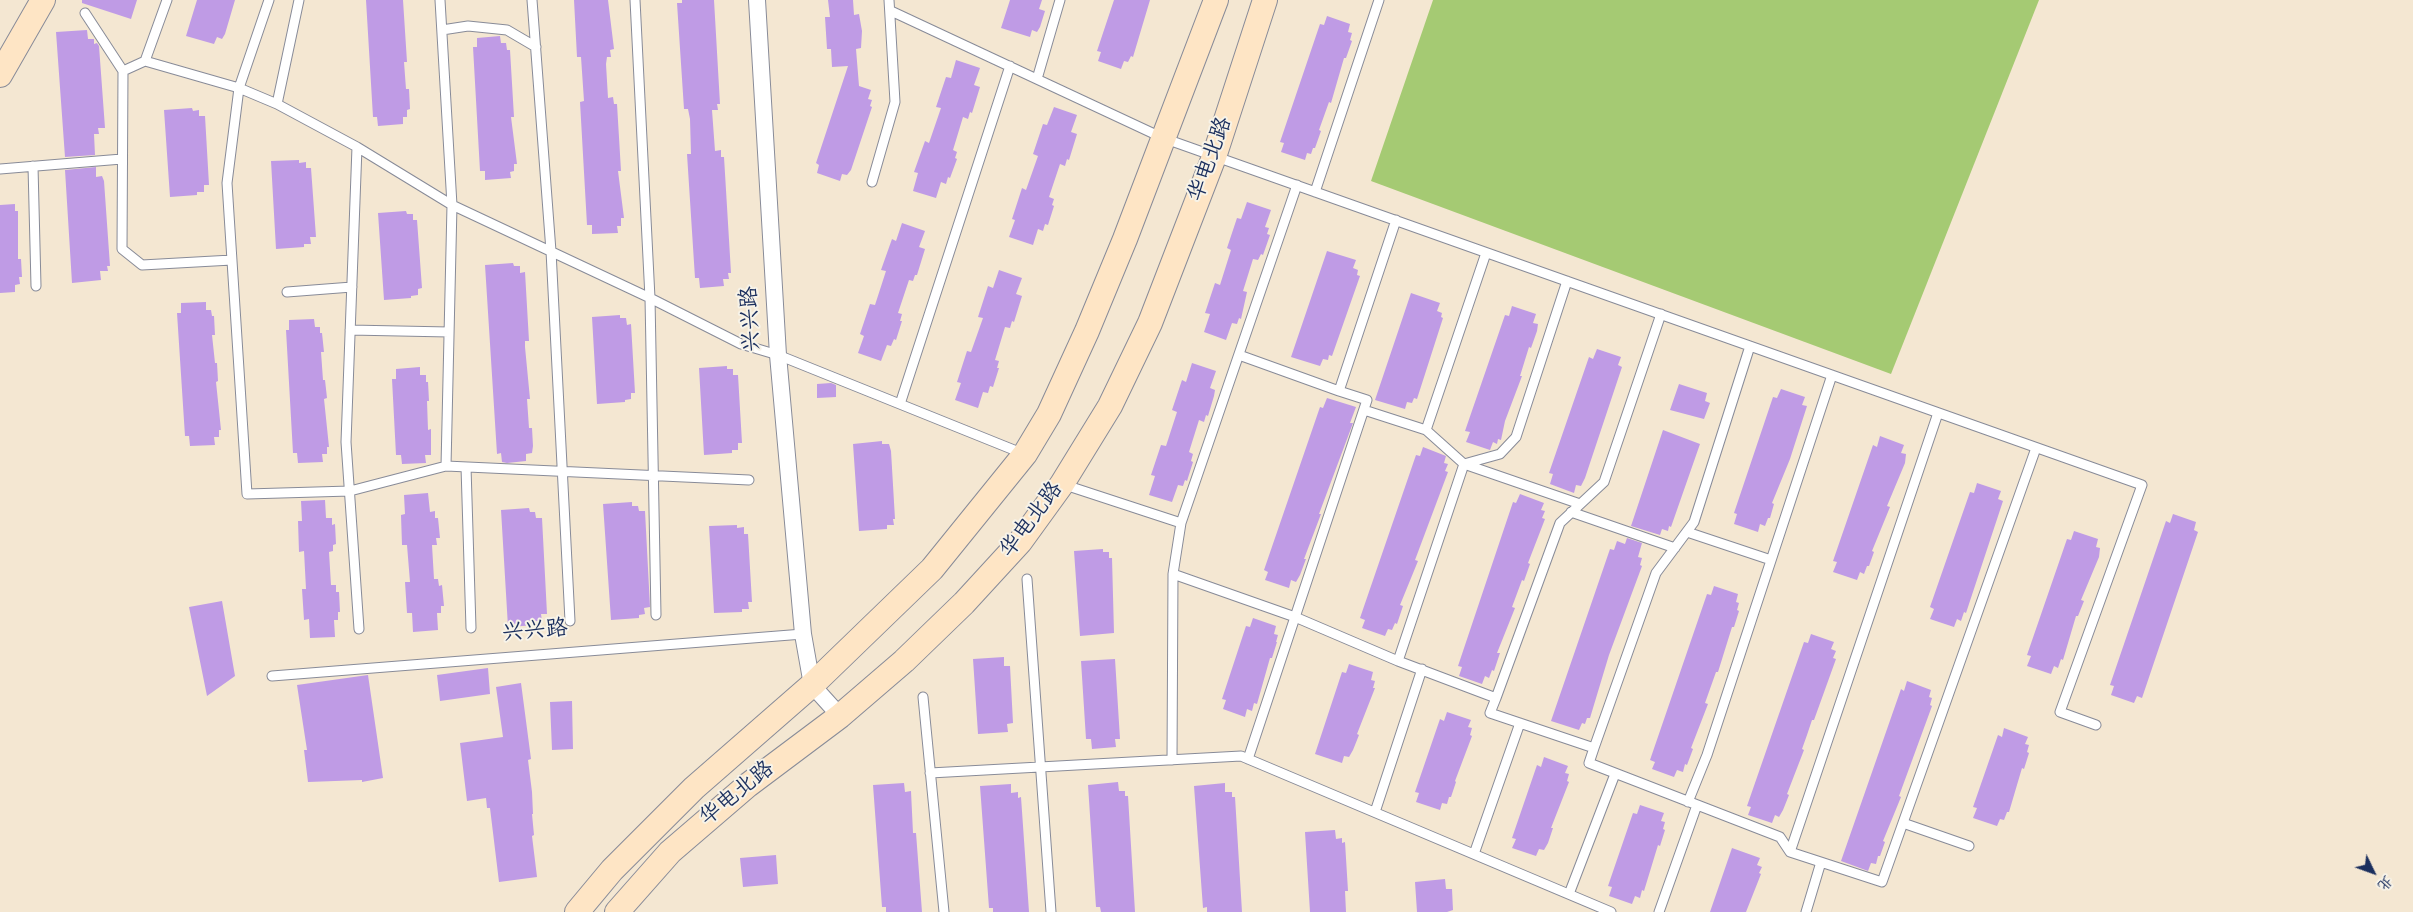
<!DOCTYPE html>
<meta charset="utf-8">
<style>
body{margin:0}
#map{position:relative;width:2413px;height:912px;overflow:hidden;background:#f4e7d2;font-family:"Indie Flower","LXGW WenKai TC",sans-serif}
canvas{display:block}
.north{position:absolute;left:2348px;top:847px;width:50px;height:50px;-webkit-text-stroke:4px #f7f3e8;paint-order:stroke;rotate:132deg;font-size:14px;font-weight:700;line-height:20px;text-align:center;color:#1b2f5e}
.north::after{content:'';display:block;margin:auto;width:18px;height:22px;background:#1b2f5e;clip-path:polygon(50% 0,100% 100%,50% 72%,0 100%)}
</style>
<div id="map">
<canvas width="2413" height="912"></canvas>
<div class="north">北</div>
</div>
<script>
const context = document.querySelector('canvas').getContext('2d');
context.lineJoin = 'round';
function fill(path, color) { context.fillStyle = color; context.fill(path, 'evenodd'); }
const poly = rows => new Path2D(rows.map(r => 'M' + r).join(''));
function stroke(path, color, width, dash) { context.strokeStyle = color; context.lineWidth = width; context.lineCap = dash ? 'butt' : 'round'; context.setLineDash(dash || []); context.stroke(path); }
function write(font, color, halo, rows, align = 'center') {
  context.font = font + ' "Indie Flower","LXGW WenKai TC",sans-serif'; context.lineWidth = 4; context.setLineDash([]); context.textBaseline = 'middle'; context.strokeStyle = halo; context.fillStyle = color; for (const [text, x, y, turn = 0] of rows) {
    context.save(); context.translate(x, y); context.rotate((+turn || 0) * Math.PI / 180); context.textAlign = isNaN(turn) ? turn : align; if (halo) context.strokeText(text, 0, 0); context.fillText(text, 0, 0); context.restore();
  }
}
fill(poly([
 [1433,0,2039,0,1891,374,1371,181]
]), '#a5ca73');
fill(poly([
 [82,0,137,0,131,19,82,3],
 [197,0,235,0,225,34,222,39,217,37,214,44,186,36],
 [366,0,403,0,407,62,404,62,406,89,409,89,410,109,407,110,407,117,403,117,403,124,378,126,377,117,373,117],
 [574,0,608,0,614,49,610,50,611,57,607,57,606,64,608,98,613,97,614,104,617,104,621,171,618,171,624,218,621,218,621,226,617,226,618,233,592,234,592,225,587,225,580,102,584,101,581,57,577,57],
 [682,0,714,0,720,104,717,104,718,110,712,110,715,151,721,150,721,157,724,157,731,273,728,273,729,279,723,279,724,286,700,288,699,278,695,278,687,154,691,154,690,119,688,109,684,109,677,3,682,3],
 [828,0,853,0,854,15,859,14,862,31,861,48,856,49,859,86,871,90,868,99,872,100,870,106,872,107,851,170,847,175,842,174,840,181,817,173,819,165,816,163,848,66,832,67,831,49,827,49,825,17,830,17],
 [1010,0,1042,0,1039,9,1045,11,1040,27,1037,32,1032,30,1030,37,1001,28],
 [1114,0,1150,0,1133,57,1131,56,1128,62,1124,61,1121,69,1098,61,1101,52,1097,51],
 [1327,16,1350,24,1348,32,1352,33,1350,40,1352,41,1346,58,1344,58,1331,103,1329,102,1319,130,1321,131,1315,148,1313,148,1311,154,1307,153,1305,160,1281,152,1284,143,1280,142,1320,24,1324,25],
 [87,30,88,39,94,39,94,44,97,43,99,46,105,128,98,128,99,134,94,134,95,155,65,157,56,32],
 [500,36,501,43,506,43,507,50,510,50,514,117,511,117,517,164,514,164,514,171,510,172,511,178,485,180,485,171,480,171,473,47,477,47,477,38],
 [956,60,980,68,974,85,980,87,972,113,970,112,968,119,963,117,953,150,957,152,955,158,957,159,950,178,948,177,946,184,941,182,936,198,913,191,918,173,914,172,925,141,929,143,941,108,936,107,946,77,951,78],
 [1054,107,1077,115,1071,132,1077,134,1069,160,1067,159,1065,166,1060,164,1049,197,1054,199,1052,205,1054,206,1048,225,1045,224,1043,231,1038,229,1033,245,1009,237,1015,220,1012,219,1022,188,1026,190,1038,156,1033,154,1043,124,1047,125],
 [192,108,193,111,199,110,199,116,205,116,209,185,204,185,204,192,197,192,197,195,170,197,164,110],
 [299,160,299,163,306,162,306,168,311,168,316,237,310,237,311,244,304,244,304,247,276,249,271,161],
 [96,167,96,177,102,176,104,181,110,266,107,266,108,271,100,271,101,280,72,283,65,170],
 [1247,202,1271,210,1265,227,1269,228,1267,234,1270,235,1263,255,1261,254,1258,260,1253,259,1243,291,1247,292,1241,319,1239,318,1237,324,1232,323,1226,340,1204,332,1210,314,1205,313,1215,283,1220,285,1231,250,1227,248,1237,218,1241,219],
 [15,204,15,211,18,211,18,259,21,259,22,277,19,277,20,284,15,285,15,292,0,293,0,205],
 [406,211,407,214,413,214,413,220,417,220,422,288,418,289,418,295,411,296,411,298,384,300,378,213],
 [902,223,925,231,919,247,925,249,917,275,915,275,913,281,909,280,898,313,902,314,900,321,902,321,896,340,894,339,891,346,887,345,881,361,858,353,864,336,860,334,870,304,875,305,886,271,881,270,892,239,896,241],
 [1327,251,1356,260,1353,268,1358,270,1357,275,1360,276,1332,356,1329,355,1328,360,1323,359,1320,366,1291,357],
 [513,263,514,266,520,266,520,273,525,272,529,341,525,341,525,347,530,399,527,399,529,428,532,428,533,446,532,453,526,454,526,461,507,463,502,462,501,453,497,454,485,265],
 [999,270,1022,278,1016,294,1022,296,1014,322,1012,321,1010,328,1005,327,995,360,999,361,997,368,999,368,993,387,990,386,988,393,983,392,978,408,955,400,961,383,957,382,967,351,971,352,983,318,978,317,988,286,993,288],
 [1411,293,1440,303,1437,311,1442,313,1441,317,1443,318,1417,399,1414,398,1412,403,1407,402,1405,409,1375,400],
 [206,302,206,310,211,310,212,316,214,316,215,335,212,335,215,363,217,363,218,381,216,382,221,430,219,430,219,437,214,437,215,445,190,446,189,436,185,436,177,313,181,313,181,303],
 [1512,306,1536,314,1533,323,1538,324,1537,331,1531,348,1529,347,1520,376,1522,376,1505,421,1501,440,1498,439,1497,444,1493,442,1490,450,1466,442,1470,432,1465,431,1505,315,1509,316],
 [620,315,620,318,626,318,627,325,631,324,635,393,631,393,631,399,625,400,625,402,597,404,592,317],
 [314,319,315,327,320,327,320,333,322,333,324,352,321,352,323,380,325,380,327,398,324,399,329,447,327,447,327,454,322,454,323,462,298,463,297,453,293,453,286,330,289,330,289,320],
 [1597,349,1621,357,1618,365,1622,367,1585,478,1581,486,1576,485,1574,493,1550,484,1553,474,1549,473,1589,357,1593,359],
 [1192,363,1216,371,1210,388,1215,390,1214,396,1208,416,1206,415,1204,422,1199,420,1189,452,1193,454,1191,461,1193,462,1187,481,1185,480,1183,486,1178,485,1172,502,1149,495,1155,476,1151,475,1161,445,1166,446,1177,412,1172,410,1182,380,1186,382],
 [727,366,727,369,733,369,733,375,738,375,742,443,738,443,738,450,732,450,732,453,704,455,699,368],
 [420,367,420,375,426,375,426,382,428,382,429,401,427,401,428,430,431,429,431,455,425,455,426,463,402,464,401,455,396,455,392,379,396,379,396,369],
 [831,383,836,385,836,397,817,398,817,384],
 [1679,384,1707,393,1705,401,1710,403,1704,419,1670,410],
 [1781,389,1805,397,1802,405,1807,406,1790,459,1772,503,1774,504,1770,518,1768,518,1765,526,1760,524,1758,532,1734,524,1737,514,1734,513,1773,397,1777,398],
 [1327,398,1356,407,1350,423,1353,423,1319,514,1321,514,1304,559,1306,559,1300,575,1296,582,1291,580,1289,588,1265,580,1268,572,1264,570,1320,407,1323,408],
 [1663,430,1700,444,1671,527,1669,526,1668,531,1662,529,1660,535,1631,526],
 [1880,436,1904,445,1901,453,1906,454,1905,463,1887,506,1890,507,1872,551,1874,552,1869,566,1867,566,1864,574,1860,572,1857,580,1833,572,1837,562,1833,561,1873,445,1877,447],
 [882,441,882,444,889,444,891,451,895,519,893,519,894,525,887,525,887,529,859,531,853,444],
 [1423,447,1446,456,1444,463,1448,464,1445,471,1448,472,1415,560,1418,561,1400,605,1403,606,1397,624,1395,623,1392,630,1388,629,1385,636,1362,628,1365,620,1360,618,1416,455,1420,456],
 [1977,483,2001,491,1998,499,2003,501,1966,613,1964,612,1961,621,1957,619,1954,627,1930,619,1934,609,1930,607,1970,492,1974,493],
 [428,493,430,512,435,511,435,518,438,518,440,538,436,538,437,545,432,545,434,579,438,579,439,586,442,585,444,606,441,606,441,613,437,613,438,630,413,632,412,613,407,613,405,582,410,582,407,545,402,545,401,515,405,514,404,495],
 [1520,494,1544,503,1541,510,1545,511,1542,518,1545,519,1528,563,1530,564,1524,581,1522,580,1512,607,1515,608,1497,653,1500,653,1494,671,1492,670,1489,678,1485,676,1482,684,1459,676,1462,667,1458,666,1513,502,1516,503],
 [325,500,326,518,332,518,332,525,335,524,336,544,333,545,333,551,329,552,331,585,336,585,336,592,339,592,340,612,338,612,338,620,334,620,335,637,310,638,309,619,304,620,302,589,306,589,304,551,299,552,298,521,302,521,301,501],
 [632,502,632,506,638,506,639,511,645,511,650,607,644,608,645,614,639,615,639,618,611,620,603,504],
 [529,508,530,512,535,512,536,518,542,518,547,614,541,614,542,621,536,621,536,625,508,627,501,510],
 [2173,514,2196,522,2194,530,2198,532,2142,698,2137,696,2134,703,2111,695,2114,686,2110,685,2166,521,2170,523],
 [737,525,737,528,744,527,744,534,748,534,752,602,748,602,749,609,742,609,742,612,714,613,709,526],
 [2074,531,2098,539,2096,547,2100,548,2099,557,2081,600,2084,601,2078,616,2076,616,2063,660,2061,659,2058,668,2054,666,2051,674,2027,666,2031,656,2027,655,2067,539,2071,540],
 [1627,538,1642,543,1638,557,1642,558,1640,565,1642,566,1609,655,1590,718,1587,718,1585,724,1582,723,1579,730,1551,721,1610,549,1614,550,1617,541,1625,544],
 [1103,549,1103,552,1109,552,1109,558,1112,558,1114,633,1080,636,1074,551],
 [1714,586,1738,594,1736,602,1739,603,1737,610,1739,611,1734,627,1732,627,1718,672,1716,672,1705,703,1708,704,1691,748,1693,749,1687,765,1685,764,1683,772,1677,770,1674,777,1652,769,1655,762,1650,760,1707,594,1711,595],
 [222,601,235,676,207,696,189,607],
 [1253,618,1276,626,1274,634,1278,635,1276,642,1277,642,1272,658,1270,658,1257,704,1254,703,1252,711,1247,709,1245,717,1223,709,1226,700,1222,699,1246,626,1250,627],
 [1811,634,1834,642,1831,649,1836,651,1833,658,1836,659,1814,720,1812,720,1807,735,1802,749,1804,750,1787,794,1789,795,1783,810,1779,817,1775,815,1772,823,1748,815,1751,807,1747,806,1804,642,1808,643],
 [1004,657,1004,666,1010,666,1013,723,1007,724,1008,732,978,734,973,659],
 [1115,659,1120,739,1115,739,1116,747,1092,749,1091,739,1086,739,1081,661],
 [1349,664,1373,672,1371,680,1375,681,1373,688,1375,688,1357,734,1359,735,1353,750,1349,757,1344,756,1342,763,1315,754,1342,672,1346,673],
 [488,668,490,694,440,701,437,675],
 [368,675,383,778,362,782,362,780,308,782,304,750,307,750,297,685],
 [1907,681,1931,690,1929,697,1932,698,1930,705,1932,706,1899,796,1901,797,1883,841,1885,842,1880,856,1878,856,1876,864,1871,863,1868,871,1841,861,1901,689,1904,691],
 [521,683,531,759,528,760,532,792,533,814,532,814,534,835,532,836,537,877,499,882,490,808,487,808,486,798,467,801,460,743,503,737,496,687],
 [572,701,573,749,552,750,550,702],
 [1447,712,1471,720,1468,727,1472,728,1470,735,1472,736,1455,781,1456,782,1451,797,1449,797,1447,804,1442,803,1440,810,1416,802,1419,793,1415,792,1440,719,1444,721],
 [2004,728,2028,737,2025,744,2029,745,2027,752,2029,753,2024,769,2022,768,2009,812,2007,812,2004,820,2000,819,1997,826,1973,818,1977,808,1973,807,1998,735,2002,737],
 [1544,757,1568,766,1565,773,1569,774,1567,781,1569,782,1551,828,1553,828,1548,843,1544,850,1539,849,1536,856,1512,848,1516,839,1512,838,1537,765,1541,767],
 [1118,782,1119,791,1125,791,1125,796,1128,796,1135,912,1101,912,1100,907,1096,907,1088,785],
 [904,783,905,792,911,791,913,833,916,833,922,912,886,912,886,907,882,907,873,785],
 [1225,783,1225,792,1232,792,1232,797,1235,797,1242,912,1207,912,1207,907,1203,908,1194,786],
 [1011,784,1011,793,1018,792,1018,798,1021,797,1029,912,993,912,993,908,989,908,980,786],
 [1640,805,1664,813,1661,821,1665,822,1663,829,1665,830,1660,846,1658,845,1644,891,1642,890,1640,898,1635,896,1632,904,1609,896,1612,887,1608,886,1633,813,1637,814],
 [1335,830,1336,839,1342,838,1342,843,1345,842,1348,891,1345,891,1346,912,1310,912,1305,832],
 [1732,848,1760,858,1757,865,1762,867,1759,873,1761,874,1746,912,1710,912],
 [776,855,778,884,743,887,740,858],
 [1445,879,1446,889,1452,889,1453,910,1447,912,1417,912,1415,882]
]), '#bf9be5');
const service = poly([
 [269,0,239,88,227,183,247,494,350,491,446,466,749,480],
 [440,0,452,205,446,466],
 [532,0,551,251,570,621],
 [635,0,650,298,656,615],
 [891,11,1163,138,2142,485,2060,712,2096,725],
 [85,13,123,71,145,61,239,88,277,104,357,147,452,205,650,298,741,344,778,355,1024,454],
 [442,30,468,26,507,30,536,47],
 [145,61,167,0],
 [123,71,122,249,142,265,232,260],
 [1037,79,1060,0],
 [277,104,299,0],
 [357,147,346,442,359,629],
 [33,166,36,286],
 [0,169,122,159],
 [872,182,895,102,889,0],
 [1315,192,1379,0],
 [1486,253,1426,430,1464,464,1580,504],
 [287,292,352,287],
 [350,330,449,332],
 [1239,355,1339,391],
 [900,404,1010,66],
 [1364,410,1426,430],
 [466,467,471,628],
 [1062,484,1181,523,1173,574,1295,617,1398,661,1496,698,1490,713,1594,748,1589,763,1780,837,1790,852,1882,882,2036,448],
 [1571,512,1675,548],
 [1181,523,1297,185],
 [1687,532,1771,560],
 [1027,579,1051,912],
 [1398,661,1464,464,1500,454,1516,437,1567,281],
 [272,676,803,634],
 [923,697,944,912],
 [1496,698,1560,523,1604,482,1661,314],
 [1594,748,1656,573,1694,522,1750,346],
 [1248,759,1367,400,1339,391,1396,220],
 [1172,760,1173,574],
 [930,773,1241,756,1611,912],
 [1688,802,1707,755,1832,375],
 [1375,812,1422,669],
 [1903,823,1969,846],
 [1790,852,1938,413],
 [1474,854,1520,723],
 [1569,894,1615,774],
 [1659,912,1697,805],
 [1806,912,1821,862]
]);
const minor = poly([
 [757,0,778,355,803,634,812,685,840,716]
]);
const secondary = poly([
 [0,75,43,0],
 [577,912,612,870,694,788,812,685,932,569,1025,454,1049,414,1087,331,1125,239,1216,0],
 [617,912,670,852,748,785,840,716,904,661,964,603,1020,542,1062,484,1110,406,1150,323,1214,157,1265,0]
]);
stroke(service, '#888b98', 11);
stroke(minor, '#888b98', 18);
stroke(secondary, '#888b98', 26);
stroke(service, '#fff', 9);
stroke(minor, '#fff', 16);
stroke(secondary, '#fee5c5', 24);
write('22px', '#1b2f5e', '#f7f3e8', [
 ["华电北路",1212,160,-70],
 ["兴兴路",753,319,-93],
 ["华电北路",1033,521,-53],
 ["兴兴路",535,633,-5],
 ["华电北路",738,795,-39]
]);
</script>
